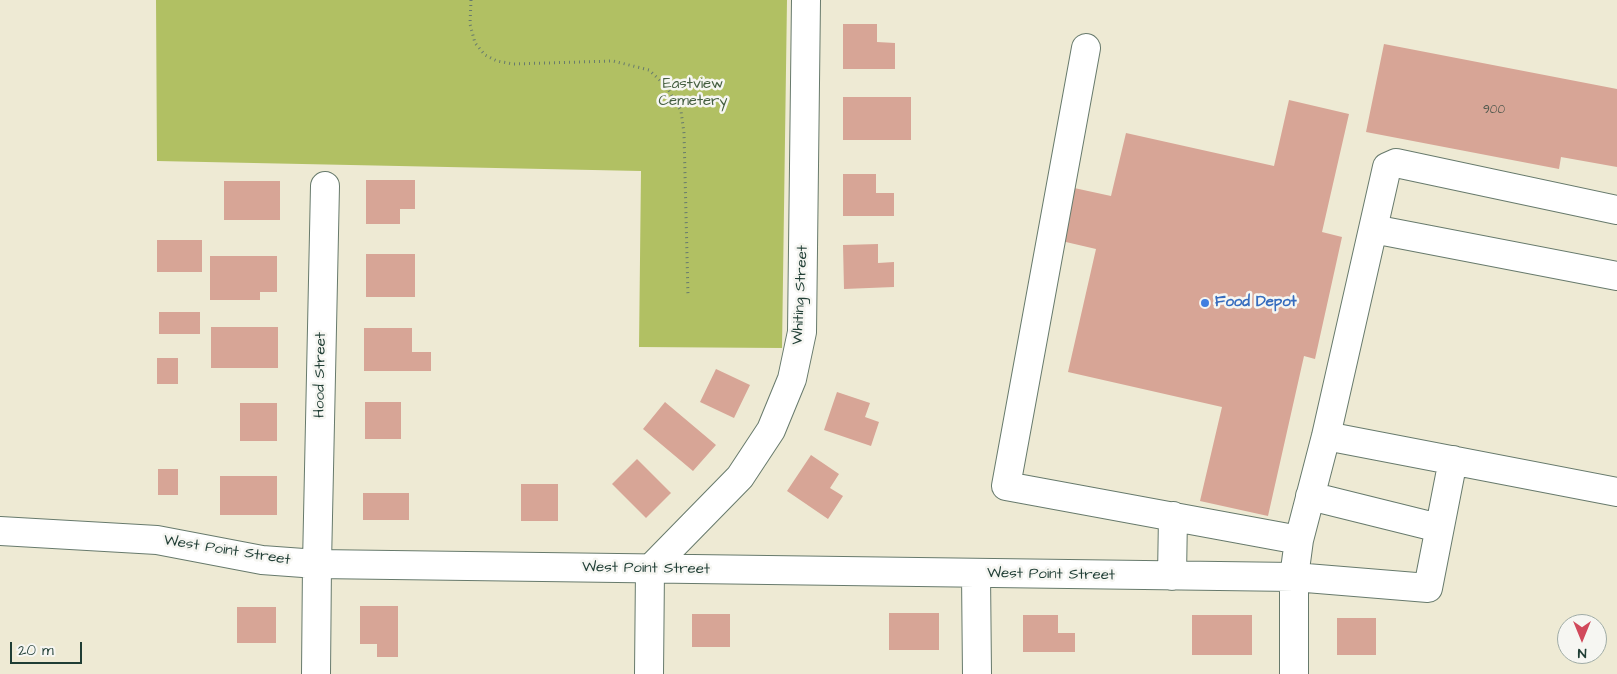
<!DOCTYPE html>
<style>
body{margin:0}
#map{position:relative;width:1617px;height:674px;overflow:hidden;background:#eeead4;font-family:"Architects Daughter",sans-serif}
canvas{display:block}
.north{position:absolute;left:1557px;top:614px;width:50px;height:50px;box-sizing:border-box;background:#f6f6f2;border:1px solid #a0aca6;border-radius:50%;rotate:180deg;font-size:14px;font-weight:700;line-height:20px;text-align:center;color:#1f3d34}
.north::after{content:'';display:block;margin:auto;width:18px;height:22px;background:#d1495b;clip-path:polygon(50% 0,100% 100%,50% 72%,0 100%)}
.scale{position:absolute;left:10px;top:642px;width:72px;height:22px;box-sizing:border-box;border:2px solid #1f3d34;border-top:0;padding-left:6px;font-size:15px;line-height:18px;white-space:nowrap;color:#1f3d34;-webkit-text-stroke:4px #f6f6f2;paint-order:stroke}
</style>
<div id="map">
<canvas width="1617" height="674"></canvas>
<div class="north">N</div>
<div class="scale">20 m</div>
</div>
<script>
const context = document.querySelector('canvas').getContext('2d');
context.lineJoin = 'round';
function fill(path, color) { context.fillStyle = color; context.fill(path, 'evenodd'); }
const poly = rows => new Path2D(rows.map(r => 'M' + r).join(''));
function stroke(path, color, width, dash) { context.strokeStyle = color; context.lineWidth = width; context.lineCap = dash ? 'butt' : 'round'; context.setLineDash(dash || []); context.stroke(path); }
function write(font, color, halo, rows, align = 'center') {
  context.font = font + ' "Architects Daughter",sans-serif'; context.lineWidth = 5; context.setLineDash([]); context.textBaseline = 'middle'; context.strokeStyle = halo; context.fillStyle = color; for (const [text, x, y, turn = 0] of rows) {
    context.save(); context.translate(x, y); context.rotate((+turn || 0) * Math.PI / 180); context.textAlign = isNaN(turn) ? turn : align; if (halo) context.strokeText(text, 0, 0); context.fillText(text, 0, 0); context.restore();
  }
}
fill(poly([
 [156,0,787,0,782,348,639,347,641,171,157,161]
]), '#b1c063');
fill(poly([
 [843,24,877,24,877,42,895,43,895,69,843,69],
 [1384,44,1617,89,1617,167,1561,157,1559,169,1366,132],
 [843,97,911,97,911,140,843,140],
 [1289,100,1349,114,1322,232,1342,237,1315,359,1304,356,1268,516,1200,501,1222,407,1068,372,1096,249,1053,239,1065,186,1111,196,1126,133,1274,166],
 [843,174,876,174,876,193,894,193,894,216,843,216],
 [366,180,415,180,415,209,400,209,400,224,366,224],
 [224,181,280,181,280,220,224,220],
 [157,240,202,240,202,272,157,272],
 [878,244,878,263,894,262,894,287,844,289,843,245],
 [366,254,415,254,415,297,366,297],
 [210,256,277,256,277,292,260,292,260,300,210,300],
 [159,312,200,312,200,334,159,334],
 [211,327,278,327,278,368,211,368],
 [364,328,412,328,412,352,431,352,431,371,364,371],
 [157,358,178,358,178,384,157,384],
 [716,369,750,385,734,418,700,402],
 [837,392,870,403,865,417,879,422,871,446,824,430],
 [365,402,401,402,401,439,365,439],
 [665,402,716,445,693,471,643,429],
 [240,403,277,403,277,441,240,441],
 [811,455,839,474,830,488,843,496,828,519,787,491],
 [637,459,671,493,646,518,612,484],
 [158,469,178,469,178,495,158,495],
 [220,476,277,476,277,515,220,515],
 [521,484,558,484,558,521,521,521],
 [363,493,409,493,409,520,363,520],
 [360,606,398,606,398,657,377,657,377,644,360,644],
 [237,607,276,607,276,643,237,643],
 [889,613,939,613,939,650,889,650],
 [692,614,730,614,730,647,692,647],
 [1023,615,1058,615,1058,633,1075,633,1075,652,1023,652],
 [1192,615,1252,615,1252,655,1192,655],
 [1337,618,1376,618,1376,655,1337,655]
]), '#d7a596');
const minor = poly([
 [1086,48,1006,486,1299,540],
 [1373,229,1617,276],
 [1326,436,1617,492],
 [1310,496,1439,528],
 [0,531,157,540,262,560,317,564,1294,577,1428,588,1453,460],
 [976,574,977,674],
 [1172,576,1173,516],
 [316,674,317,564,325,186],
 [649,674,650,569,740,477,771,430,792,379,802,332,806,0],
 [1294,674,1294,577,1299,540,1326,436,1387,167,1396,163,1617,210]
]);
stroke(minor, '#677a6c', 30);
stroke(poly([
 [471,0,470,24,475,43,485,55,497,61,513,64,613,61,649,70,666,86,681,111,684,133,688,296]
]), '#677a6c', 3, [1, 4]);
stroke(minor, '#fff', 28);
for (const [x, y, r, color] of [
 [1205,303,5,"#3f7fe0"]
]) { const dot = new Path2D(); dot.arc(x, y, r, 0, 2 * Math.PI); context.fillStyle = color; context.fill(dot); stroke(dot, '#f6f6f2', 2); }
write('12px', '#4d574c', null, [
 ["900",1494,110]
]);
write('15px', '#445e40', '#f6f6f2', [
 ["Eastview",693,85],
 ["Cemetery",693,102]
]);
write('15px', '#1f3d34', '#f6f6f2', [
 ["Whiting Street",801,295,-87],
 ["Hood Street",321,375,-89],
 ["West Point Street",227,551,9],
 ["West Point Street",646,569,1],
 ["West Point Street",1051,575,1]
]);
write('bold 15px', '#366cbe', '#f6f6f2', [
 ["Food Depot",1215,303]
], 'left');
</script>
